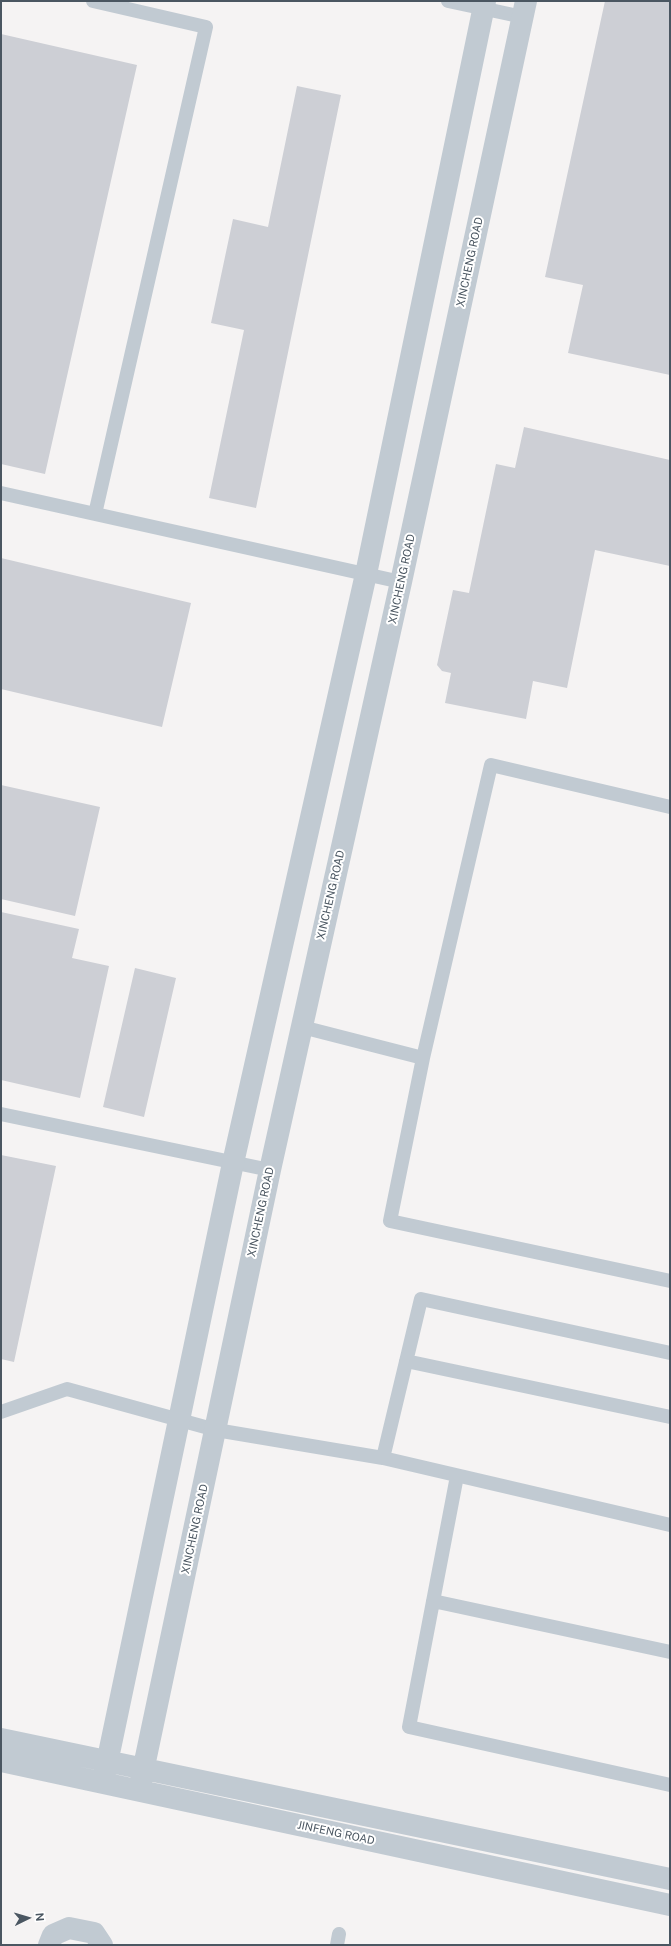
<!DOCTYPE html>
<style>
body{margin:0}
#map{position:relative;width:671px;height:1946px;overflow:hidden;background:#f5f3f3;font-family:"Public Sans",sans-serif}
canvas{display:block}
.frame{position:absolute;inset:0;border:2px solid #4a5661;pointer-events:none}
.north{position:absolute;left:8px;top:1898px;width:40px;height:40px;-webkit-text-stroke:3px #fff;paint-order:stroke;rotate:85deg;font-size:11px;font-weight:700;line-height:16px;text-align:center;color:#4a5661}
.north::after{content:'';display:block;margin:auto;width:14px;height:18px;background:#4a5661;clip-path:polygon(50% 0,100% 100%,50% 72%,0 100%)}
</style>
<div id="map">
<canvas width="671" height="1946"></canvas>
<div class="frame"></div>
<div class="north">N</div>
</div>
<script>
const context = document.querySelector('canvas').getContext('2d');
context.lineJoin = 'round';
function fill(path, color) { context.fillStyle = color; context.fill(path, 'evenodd'); }
const poly = rows => new Path2D(rows.map(r => 'M' + r).join(''));
function stroke(path, color, width, dash) { context.strokeStyle = color; context.lineWidth = width; context.lineCap = dash ? 'butt' : 'round'; context.setLineDash(dash || []); context.stroke(path); }
function write(font, color, halo, rows, align = 'center') {
  context.font = font + ' "Public Sans",sans-serif'; context.lineWidth = 4; context.setLineDash([]); context.textBaseline = 'middle'; context.strokeStyle = halo; context.fillStyle = color; for (const [text, x, y, turn = 0] of rows) {
    context.save(); context.translate(x, y); context.rotate((+turn || 0) * Math.PI / 180); context.textAlign = isNaN(turn) ? turn : align; if (halo) context.strokeText(text, 0, 0); context.fillText(text, 0, 0); context.restore();
  }
}
fill(poly([
 [605,1,670,1,670,375,568,353,583,285,545,277],
 [1,34,137,65,45,474,1,464],
 [297,86,341,95,256,508,209,498,244,330,211,323,233,219,268,227],
 [524,427,670,460,670,566,595,550,567,688,533,681,526,719,445,703,451,673,442,671,437,665,453,590,469,593,496,464,515,468],
 [1,558,191,603,162,727,1,689],
 [1,785,100,807,75,916,1,899],
 [1,912,79,929,72,958,109,966,80,1098,1,1080],
 [135,968,176,978,144,1117,103,1107],
 [1,1155,56,1166,14,1362,1,1359]
]), '#cdcfd5');
stroke(poly([
 [93,1,206,27,95,514],
 [448,1,523,17],
 [1,493,401,582],
 [302,1027,423,1058,491,765,670,807],
 [423,1058,390,1221,670,1281],
 [1,1114,270,1170],
 [406,1361,670,1417],
 [1,1412,67,1389,216,1430,383,1458,670,1525],
 [383,1458,421,1299,670,1353],
 [457,1476,409,1727,670,1785],
 [433,1601,670,1652],
 [337,1945,339,1934]
]), '#c1cad2', 14);
stroke(poly([
 [49,1945,53,1935,69,1928,94,1933,102,1945]
]), '#c1cad2', 22);
stroke(poly([
 [1,1739,670,1879],
 [1,1761,670,1905],
 [103,1782,233,1163,366,574,485,1],
 [139,1790,270,1170,401,582,526,1]
]), '#c1cad2', 22);
write('11px', '#4a5661', '#fff', [
 ["XINCHENG ROAD",470,262,-78],
 ["XINCHENG ROAD",402,579,-78],
 ["XINCHENG ROAD",331,895,-77],
 ["XINCHENG ROAD",261,1212,-78],
 ["XINCHENG ROAD",195,1529,-78],
 ["JINFENG ROAD",336,1833,12]
]);
</script>
